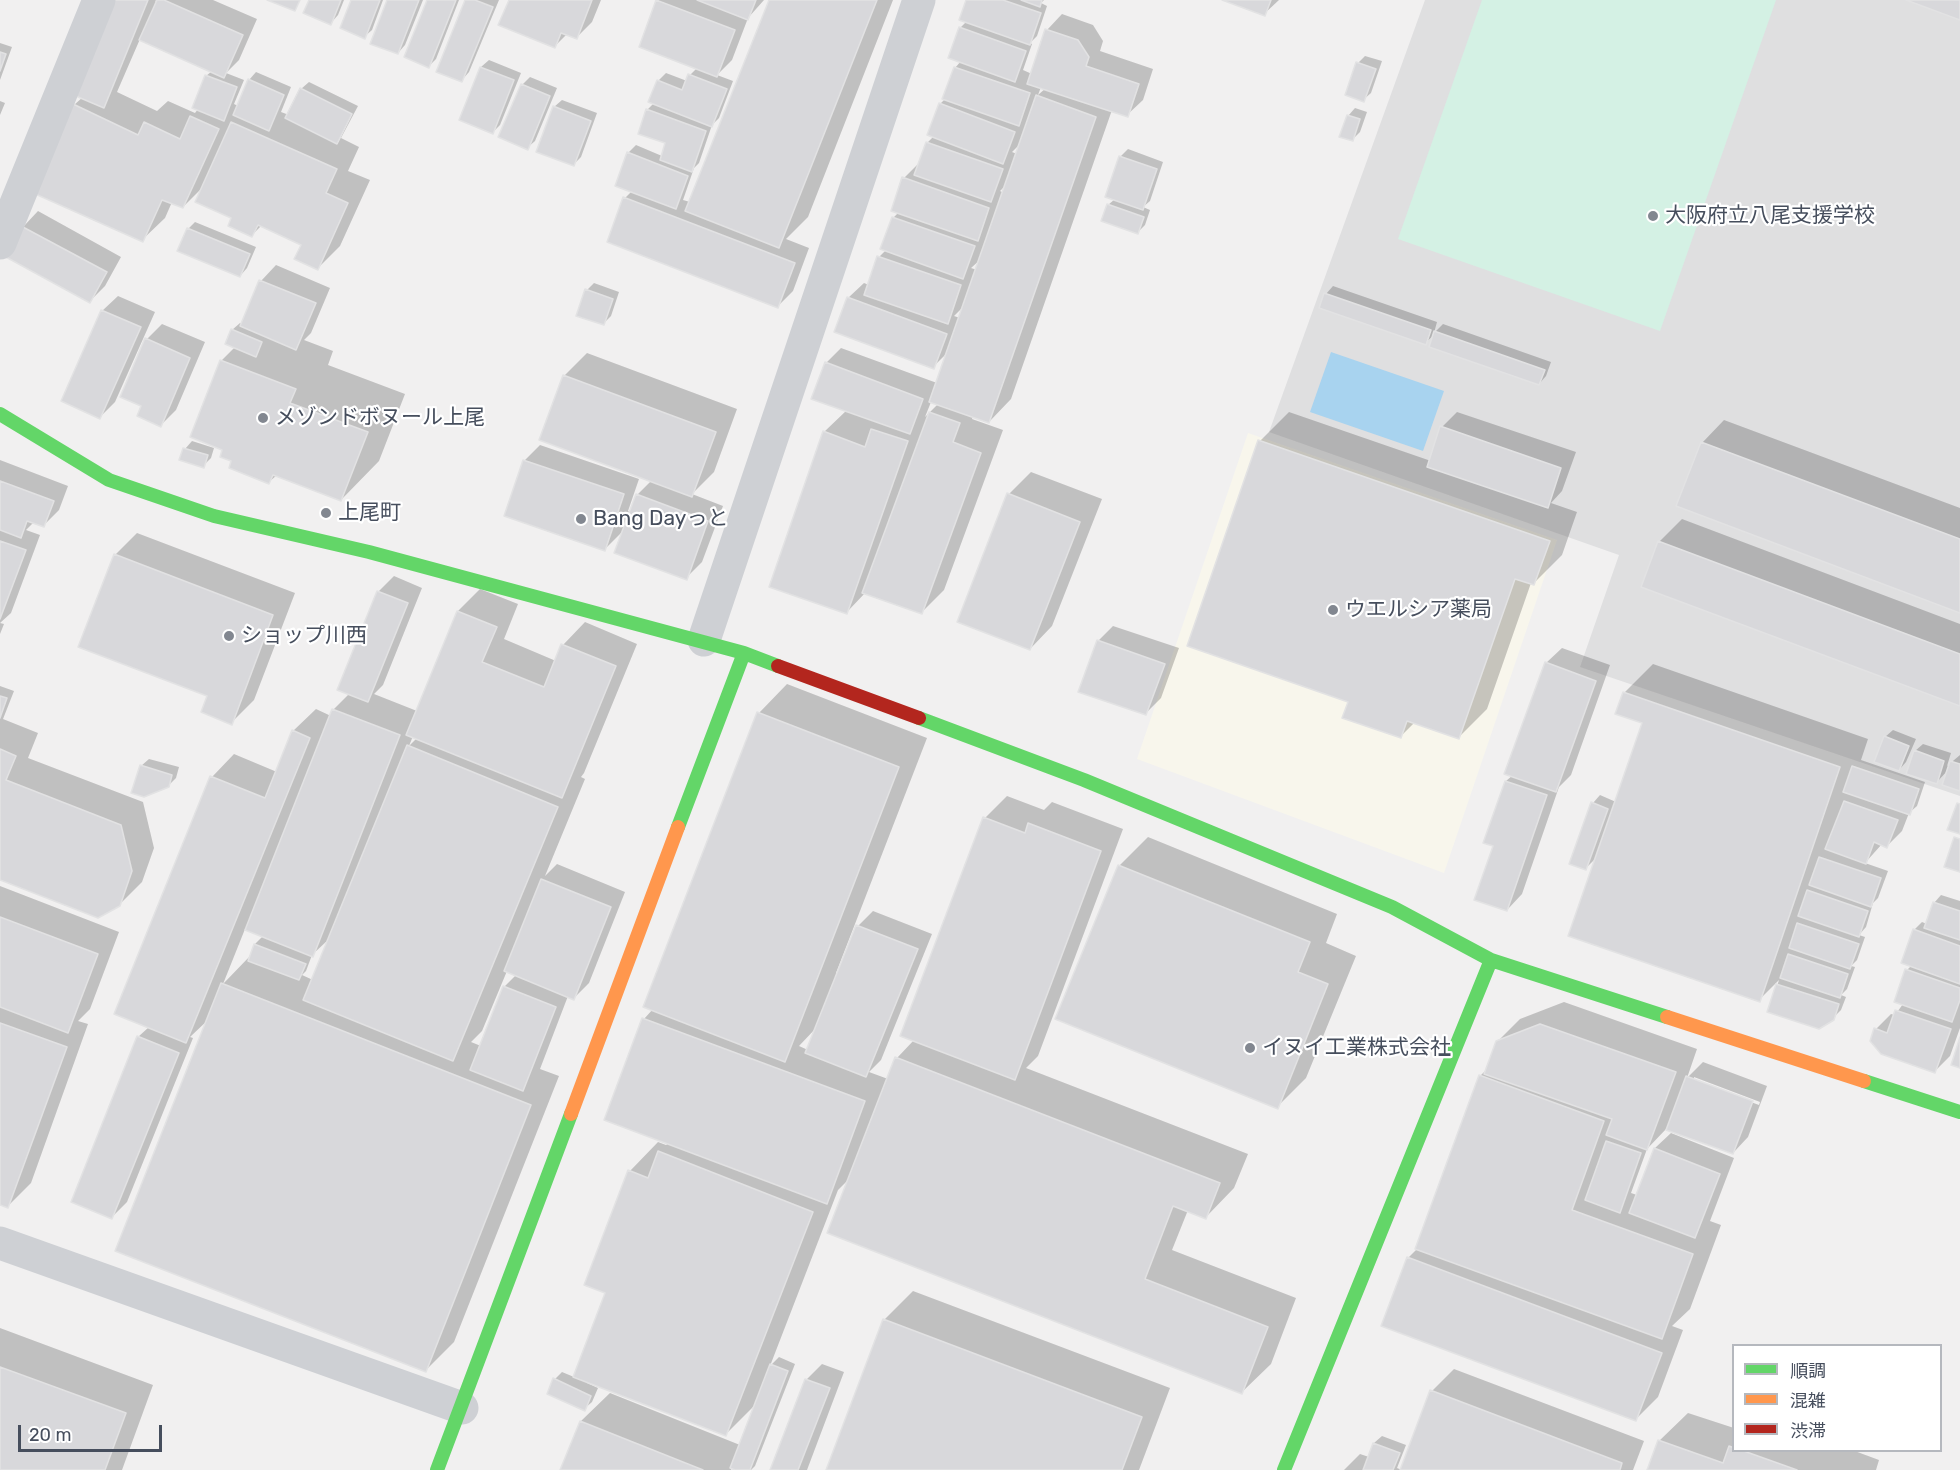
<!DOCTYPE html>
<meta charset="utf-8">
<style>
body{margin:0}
#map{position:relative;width:1960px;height:1470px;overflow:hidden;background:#f1f0f0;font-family:Rubik,"Noto Sans JP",sans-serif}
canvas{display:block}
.legend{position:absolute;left:1732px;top:1344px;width:210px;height:108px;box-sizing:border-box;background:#fff;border:2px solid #b5b8be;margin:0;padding:8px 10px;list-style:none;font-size:18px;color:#464e5d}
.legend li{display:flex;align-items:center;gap:12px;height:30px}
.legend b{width:30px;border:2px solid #b5b8be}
.scale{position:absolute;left:18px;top:1425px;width:144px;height:27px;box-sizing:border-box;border:3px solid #464e5d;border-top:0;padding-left:8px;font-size:18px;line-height:21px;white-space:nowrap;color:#464e5d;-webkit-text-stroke:4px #fff;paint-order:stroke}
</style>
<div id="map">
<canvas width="1960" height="1470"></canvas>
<ul class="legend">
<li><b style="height:8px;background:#63d668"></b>順調</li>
<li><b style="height:8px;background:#ff974d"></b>混雑</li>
<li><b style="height:8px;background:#b3261e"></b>渋滞</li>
</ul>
<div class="scale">20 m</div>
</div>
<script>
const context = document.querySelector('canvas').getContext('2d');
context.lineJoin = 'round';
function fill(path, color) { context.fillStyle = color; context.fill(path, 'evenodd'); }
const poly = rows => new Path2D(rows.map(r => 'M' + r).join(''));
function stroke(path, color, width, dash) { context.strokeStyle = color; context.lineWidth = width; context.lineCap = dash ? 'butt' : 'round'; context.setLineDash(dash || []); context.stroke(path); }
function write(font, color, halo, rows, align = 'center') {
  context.font = font + ' Rubik,"Noto Sans JP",sans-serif'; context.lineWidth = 4.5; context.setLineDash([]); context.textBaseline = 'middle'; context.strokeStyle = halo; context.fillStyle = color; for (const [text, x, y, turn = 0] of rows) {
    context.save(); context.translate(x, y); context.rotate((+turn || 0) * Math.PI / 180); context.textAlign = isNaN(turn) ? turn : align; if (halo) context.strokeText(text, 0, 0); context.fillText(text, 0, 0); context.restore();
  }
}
fill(poly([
 [1248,433,1557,540,1444,873,1137,759]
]), '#f8f6ec');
fill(poly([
 [1425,0,1960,0,1960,796,1580,667,1619,555,1269,432]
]), '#dfdfe0');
fill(poly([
 [1482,0,1776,0,1660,331,1398,239]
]), '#d4f1e4');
fill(poly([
 [1331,352,1444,391,1423,451,1310,412]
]), '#a8d3ef');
fill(poly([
 [111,0,156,0,155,2,158,0,213,0,257,19,239,60,226,73,244,80,234,104,238,106,249,80,256,72,291,87,281,112,289,115,301,89,309,82,358,106,341,138,359,147,348,171,370,180,340,246,318,268,303,244,262,225,252,235,204,186,183,207,172,202,165,218,142,240,74,105,83,97],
 [140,39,212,71,206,76,198,109,195,113,168,101,157,111,117,92],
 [310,0,344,0,338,15,331,23],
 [352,0,383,0,372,30,364,37],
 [389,0,423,0,405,45,398,53],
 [428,0,459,0,436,59,429,66],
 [466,0,499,0,469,72,462,80],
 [510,0,601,0,592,22,577,37,568,33,555,46],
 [658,0,764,0,748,18,732,60,717,75,733,81,719,118,712,125,699,163,694,168,683,200,690,202,771,0,893,0,808,217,786,239,809,248,793,291,778,306,625,198,632,191,628,153,636,145,662,156,667,142,647,110,654,103,658,81,666,73,687,81,690,75,697,68],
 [968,0,1044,0,1041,3,1047,6,1037,36,1030,43,1032,44,1023,70,1032,74,1047,30,1062,14,1093,25,1103,41,1100,51,1153,69,1143,100,1127,115,1112,110,1011,399,989,422,973,416,972,419,1003,430,944,590,922,612,866,592,847,612,824,432,847,410,826,363,841,348,937,383,947,353,933,367,848,298,864,283,869,285,879,257,886,250,893,218,899,212,904,178,919,163,927,143,934,136,940,104,945,99,955,68,961,61,960,28,967,21],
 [1041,87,1046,88,1038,95],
 [1021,143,1017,154,1012,152],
 [1007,184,1004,193,1000,191],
 [981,259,977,270,971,268],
 [964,306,960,318,954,316],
 [931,402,938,404,925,417],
 [1226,0,1279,0,1264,14],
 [0,43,12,47,0,80],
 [1365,56,1382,61,1371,93,1363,100,1358,63],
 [489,60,521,73,500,125,493,132,461,119,481,67],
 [530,77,557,88,535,141,527,148,522,85],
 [562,100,597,113,581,157,574,164,554,107],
 [0,101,5,103,0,115],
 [1355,108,1367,112,1360,132,1352,140,1348,116],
 [1128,149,1163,162,1150,201,1143,207,1150,210,1145,225,1138,232,1108,205,1115,199,1120,157],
 [38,211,121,257,105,286,90,301,23,227],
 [195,222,256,247,247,268,240,276,188,229],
 [276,265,330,288,311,333,304,340,333,351,328,365,405,394,379,461,341,500,277,475,269,482,233,460,224,449,221,361,235,347,232,330,240,323,242,324,261,281],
 [594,283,619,292,611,316,603,324,587,290],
 [1333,286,1437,322,1434,333,1443,324,1551,362,1546,376,1539,384,1435,334,1425,343,1326,294],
 [118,296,155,312,115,402,100,417,102,311],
 [162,324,205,342,176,410,160,426,143,405,147,339],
 [587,353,737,409,714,472,692,494,723,506,702,562,686,578,624,530,605,549,506,515,525,460,540,445,639,479,628,511,630,512,637,495,652,480,564,376],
 [1289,412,1431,461,1442,427,1457,412,1576,452,1562,491,1551,503,1577,512,1562,555,1533,584,1531,583,1487,709,1458,738,1415,722,1401,736,1349,701,1189,645,1260,441],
 [1724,420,1960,508,1960,611,1702,443],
 [192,441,214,448,211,458,203,466,185,449],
 [0,460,68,486,59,510,44,525,34,522,26,530,40,535,11,613,0,623,4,624,0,634],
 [1031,472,1102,499,1052,626,1030,649,1009,494],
 [1682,519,1960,624,1960,705,1659,542],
 [137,533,295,593,254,700,231,723,209,695,115,555],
 [394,576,422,588,383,685,374,694,417,711,458,611,480,589,518,604,504,639,556,661,563,645,585,622,637,644,584,773,581,777,585,779,545,876,557,864,625,892,589,983,574,998,568,996,540,1069,559,1076,454,1342,425,1371,209,1019,190,1037,193,1038,127,1202,112,1217,138,1037,149,1027,212,777,234,754,277,772,293,731,316,709,331,716,334,709,350,693,378,592],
 [413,736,417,738,409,746],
 [245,929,263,936,255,944,251,955,223,984],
 [329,939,313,980,302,975,306,971,312,955],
 [507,971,516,975,504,987,481,1046,471,1042,482,1031],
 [1113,626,1179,648,1161,698,1146,713,1098,641],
 [1562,648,1610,665,1571,775,1559,787,1522,894,1507,910,1495,845,1506,781,1513,775,1546,663],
 [1653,664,1868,739,1861,760,1925,782,1917,806,1909,813,1902,831,1887,846,1882,844,1865,863,1888,871,1878,898,1873,903,1866,927,1859,935,1865,937,1857,960,1851,966,1855,967,1847,989,1841,995,1846,997,1841,1010,1833,1018,1769,1011,1779,980,1759,1000,1597,857,1586,868,1593,803,1600,795,1616,802,1643,723,1624,693],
 [787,684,927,738,836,973,839,974,858,926,873,911,932,934,881,1060,869,1072,888,1079,897,1058,914,1040,985,818,1007,796,1044,810,1052,802,1123,829,1038,1056,1026,1068,1248,1154,1234,1188,1206,1217,1188,1210,1172,1250,1296,1298,1271,1364,1242,1392,850,1178,838,1190,770,1366,779,1357,795,1364,755,1466,751,1470,739,1470,732,1467,731,1470,562,1470,581,1421,610,1393,740,1445,756,1404,726,1434,588,1381,587,1383,598,1388,592,1402,584,1409,555,1379,562,1372,574,1377,607,1292,630,1171,658,1142,666,1145,669,1143,644,1019,653,1009,759,713],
 [817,1027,808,1050,799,1046],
 [0,686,14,691,3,719,38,733,28,758,143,802,154,848,142,882,119,905,0,878],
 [1893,730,1916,739,1906,762,1899,770,1885,737],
 [1923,744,1951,753,1947,766,1960,755,1960,789,1948,770,1937,782,1915,751],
 [149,759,179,767,176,778,168,786,141,766],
 [1148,837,1337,914,1326,943,1356,956,1306,1078,1277,1107,1119,866],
 [0,886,119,932,90,1009,78,1021,88,1024,31,1183,8,1206,0,1203],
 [1941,895,1960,901,1960,1028,1950,1056,1935,1071,1876,1029,1891,1014,1895,1015,1903,1004,1907,970,1912,965,1914,930,1922,922,1927,924,1934,903],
 [1564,1002,1697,1049,1687,1078,1703,1062,1767,1086,1748,1137,1733,1153,1667,1128,1647,1149,1631,1193,1637,1195,1655,1148,1671,1133,1734,1158,1710,1221,1721,1225,1690,1309,1672,1326,1683,1330,1658,1397,1636,1419,1408,1258,1416,1250,1481,1075,1487,1069,1497,1042,1520,1019],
 [1694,1077,1760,1102,1759,1105,1694,1081],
 [913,1291,1170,1388,1139,1470,828,1470,884,1320],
 [0,1328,153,1385,122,1470,0,1470],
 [822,1364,844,1372,807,1470,772,1470,807,1379],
 [1454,1369,1644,1441,1633,1470,1344,1470,1360,1454,1369,1457,1374,1443,1382,1436,1406,1445,1397,1468,1402,1470,1432,1391],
 [1688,1413,1734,1428,1734,1450,1852,1450,1879,1460,1876,1470,1649,1470,1659,1441]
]), '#0003');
const building = poly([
 [110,0,148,0,104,108,71,94,110,0],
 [157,0,164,0,243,35,224,78,139,40,157,0],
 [267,0,300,0,295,11,267,0],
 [309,0,341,0,331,25,303,13,309,0],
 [351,0,380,0,365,39,340,28,351,0],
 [387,0,419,0,398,54,370,44,387,0],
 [427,0,456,0,429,68,404,57,427,0],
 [465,0,475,0,493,7,462,82,436,72,465,0],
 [509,0,592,0,577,39,561,33,555,48,498,25,509,0],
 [656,0,735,30,717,77,639,47,656,0],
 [697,0,756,0,748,20,697,0],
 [769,0,877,0,779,248,685,211,769,0],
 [966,0,1003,0,1041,13,1030,45,959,20,966,0],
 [1021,0,1042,0,1040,7,1021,0],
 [1222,0,1271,0,1265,16,1222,0],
 [1906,0,1960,0,1960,20,1906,0],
 [959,27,1026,51,1015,82,948,58,959,27],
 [1045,29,1078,40,1089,57,1086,66,1139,84,1128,117,1027,84,1045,29],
 [0,52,6,54,0,71,0,52],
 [1356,62,1376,69,1364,102,1345,95,1356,62],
 [480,67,514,80,493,134,459,120,480,67],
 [954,67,1030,93,1019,126,942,99,954,67],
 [688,74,727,89,712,127,648,102,657,80,682,90,688,74],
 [205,75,237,87,224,121,192,108,205,75],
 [248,79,284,95,269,131,233,115,248,79],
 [521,84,550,96,528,150,498,137,521,84],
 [300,88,352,114,337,144,285,118,300,88],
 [1036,95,1096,117,989,423,929,402,1036,95],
 [939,103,1015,132,1003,164,927,135,939,103],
 [73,104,138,135,144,122,180,139,190,116,219,129,183,208,162,200,143,242,33,193,73,104],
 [553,106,591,121,574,166,536,152,553,106],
 [646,109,706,131,692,172,660,160,665,143,638,134,646,109],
 [1347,115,1360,119,1353,141,1339,137,1347,115],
 [231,122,337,169,326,193,348,203,318,270,294,259,301,245,258,225,252,237,228,226,231,218,195,202,231,122],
 [926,142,1003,169,991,202,914,175,926,142],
 [627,152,688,176,676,209,615,186,627,152],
 [1119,156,1157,169,1143,210,1105,197,1119,156],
 [902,177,989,208,978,241,891,211,902,177],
 [623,197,795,263,778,308,607,242,623,197],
 [1107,204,1144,217,1138,234,1101,221,1107,204],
 [892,217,975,246,963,279,880,249,892,217],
 [21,226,107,272,90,303,4,256,21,226],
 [187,228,250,254,240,277,177,251,187,228],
 [877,256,961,285,948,324,864,295,877,256],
 [259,280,316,303,296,350,240,326,259,280],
 [585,289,613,299,604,325,576,316,585,289],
 [1324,293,1431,330,1426,345,1319,308,1324,293],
 [847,297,947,334,934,369,834,332,847,297],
 [101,310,141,327,100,419,61,401,101,310],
 [231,329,262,342,256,357,225,344,231,329],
 [1434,331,1545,370,1539,385,1429,347,1434,331],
 [145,338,190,358,161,427,137,416,141,406,120,397,145,338],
 [220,360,296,389,290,403,368,432,341,501,273,475,269,484,229,468,231,461,220,457,222,450,190,437,220,360],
 [825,362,923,399,910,434,811,399,825,362],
 [563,375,716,432,692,497,539,440,563,375],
 [929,412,960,423,953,442,981,453,922,614,862,593,929,412],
 [1440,426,1561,468,1548,508,1427,467,1440,426],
 [871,429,908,441,847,614,769,587,823,431,865,447,871,429],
 [1258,440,1550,541,1534,585,1515,579,1459,739,1407,721,1401,738,1342,718,1348,702,1187,646,1258,440],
 [1701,442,1960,539,1960,613,1676,506,1701,442],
 [183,448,208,455,204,468,179,460,183,448],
 [523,460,624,494,605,551,504,516,523,460],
 [0,481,54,501,44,527,27,521,21,538,0,530,0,481],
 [1007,493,1080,522,1030,650,957,622,1007,493],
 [636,494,708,521,687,580,614,553,636,494],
 [0,541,26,550,0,619,0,541],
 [1658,541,1960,654,1960,706,1641,587,1658,541],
 [114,554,273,615,232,725,201,712,207,696,78,647,114,554],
 [377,591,408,603,368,702,337,690,377,591],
 [457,611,497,627,482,662,544,687,561,644,616,666,562,798,406,735,457,611],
 [1097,640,1165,664,1146,715,1078,692,1097,640],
 [1545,662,1596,681,1556,792,1504,774,1545,662],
 [1623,692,1840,767,1760,1002,1568,936,1642,723,1615,714,1623,692],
 [0,696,7,698,0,718,0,696],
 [332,709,400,735,313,957,245,930,332,709],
 [757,712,899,767,785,1062,643,1007,757,712],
 [292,730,310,738,186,1043,114,1014,210,776,265,798,292,730],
 [1884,736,1909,746,1899,771,1874,762,1884,736],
 [407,745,558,807,453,1061,303,1000,407,745],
 [0,749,16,756,6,780,121,825,132,871,120,906,98,918,0,880,0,749],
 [1914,750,1944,761,1937,784,1906,774,1914,750],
 [1950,761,1960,764,1960,791,1942,785,1950,761],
 [140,765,172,775,169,787,144,797,131,793,140,765],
 [1852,766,1919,789,1910,815,1843,792,1852,766],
 [1505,781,1547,795,1507,911,1474,900,1493,846,1483,843,1505,781],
 [1844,801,1898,820,1887,848,1874,842,1866,864,1825,849,1844,801],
 [1591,802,1608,809,1586,870,1569,864,1591,802],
 [1957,803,1960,804,1960,834,1947,830,1957,803],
 [983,817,1025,833,1028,823,1101,851,1015,1080,900,1036,983,817],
 [1954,837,1960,839,1960,872,1944,867,1954,837],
 [1819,857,1881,878,1871,907,1809,885,1819,857],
 [1118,865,1310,942,1298,972,1328,984,1278,1109,1055,1019,1118,865],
 [541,879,611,907,574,1000,504,971,541,879],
 [1807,890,1868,911,1859,937,1798,916,1807,890],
 [1933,902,1960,911,1960,940,1924,928,1933,902],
 [0,917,98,954,68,1033,0,1007,0,917],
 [1797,923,1859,944,1850,969,1789,948,1797,923],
 [856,925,918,949,866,1077,805,1053,856,925],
 [1913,929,1960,946,1960,984,1901,963,1913,929],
 [254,944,306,964,299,980,248,961,254,944],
 [1788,954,1848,974,1840,998,1780,978,1788,954],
 [1905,969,1960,988,1960,1000,1952,1022,1894,1002,1905,969],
 [221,983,531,1105,426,1372,115,1251,221,983],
 [1776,984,1839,1004,1834,1020,1819,1029,1767,1012,1776,984],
 [503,986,556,1007,523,1091,470,1070,503,986],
 [1895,1010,1951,1029,1935,1073,1881,1054,1870,1041,1874,1028,1887,1033,1895,1010],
 [642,1018,865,1101,827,1204,604,1120,642,1018],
 [0,1023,67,1047,8,1208,0,1205,0,1023],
 [1540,1024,1676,1072,1647,1150,1606,1135,1612,1119,1484,1074,1496,1041,1540,1024],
 [137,1036,179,1053,112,1219,71,1202,137,1036],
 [1960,1037,1960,1068,1951,1065,1960,1037],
 [895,1057,1220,1183,1206,1219,1173,1206,1145,1279,1268,1327,1242,1394,827,1233,895,1057],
 [1479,1075,1604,1121,1572,1210,1693,1254,1662,1339,1415,1249,1479,1075],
 [1686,1076,1753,1101,1733,1154,1666,1130,1686,1076],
 [1606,1141,1641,1153,1620,1213,1585,1200,1606,1141],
 [1654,1148,1720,1174,1695,1238,1629,1213,1654,1148],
 [658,1151,813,1212,726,1436,573,1377,605,1293,584,1285,628,1170,648,1178,658,1151],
 [1407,1257,1662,1353,1636,1421,1381,1326,1407,1257],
 [883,1319,1142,1417,1122,1470,826,1470,883,1319],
 [770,1364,788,1371,750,1470,735,1470,730,1468,770,1364],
 [0,1367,126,1413,105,1470,0,1470,0,1367],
 [553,1378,591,1396,585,1411,547,1394,553,1378],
 [805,1379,830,1388,798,1470,770,1470,805,1379],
 [1430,1390,1622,1463,1620,1470,1400,1470,1430,1390],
 [580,1421,703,1470,560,1470,580,1421],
 [1658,1440,1723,1463,1729,1446,1734,1448,1734,1450,1741,1450,1797,1470,1647,1470,1658,1440],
 [1373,1443,1400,1453,1393,1470,1363,1470,1373,1443]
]);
fill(building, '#d8d8db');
stroke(building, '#e2e2e3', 1.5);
stroke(poly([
 [0,243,99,0],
 [704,640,919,0],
 [0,1243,462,1408]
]), '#ced0d4', 33);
stroke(poly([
 [0,414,109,480,214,516,369,552,744,653,778,666],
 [919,718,1084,780,1392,907,1491,960,1667,1017],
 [678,827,744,653],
 [1864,1081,1960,1112],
 [437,1470,571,1114],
 [1284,1470,1491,960]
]), '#63d668', 14);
stroke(poly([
 [1667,1017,1864,1081],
 [571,1114,678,827]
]), '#ff974d', 14);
stroke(poly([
 [778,666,919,718]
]), '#b3261e', 14);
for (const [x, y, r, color] of [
 [1653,216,6,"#828790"],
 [263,418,6,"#828790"],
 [326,513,6,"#828790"],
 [581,519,6,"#828790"],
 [1333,610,6,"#828790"],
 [229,636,6,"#828790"],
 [1250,1048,6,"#828790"]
]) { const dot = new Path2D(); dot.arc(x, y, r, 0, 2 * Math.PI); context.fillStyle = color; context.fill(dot); stroke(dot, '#fff', 2); }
write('21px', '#464e5d', '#fff', [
 ["大阪府立八尾支援学校",1665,216],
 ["メゾンドボヌール上尾",275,418],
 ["上尾町",338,513],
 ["Bang Dayっと",593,519],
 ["ウエルシア薬局",1345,610],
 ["ショップ川西",241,636],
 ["イヌイ工業株式会社",1262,1048]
], 'left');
</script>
